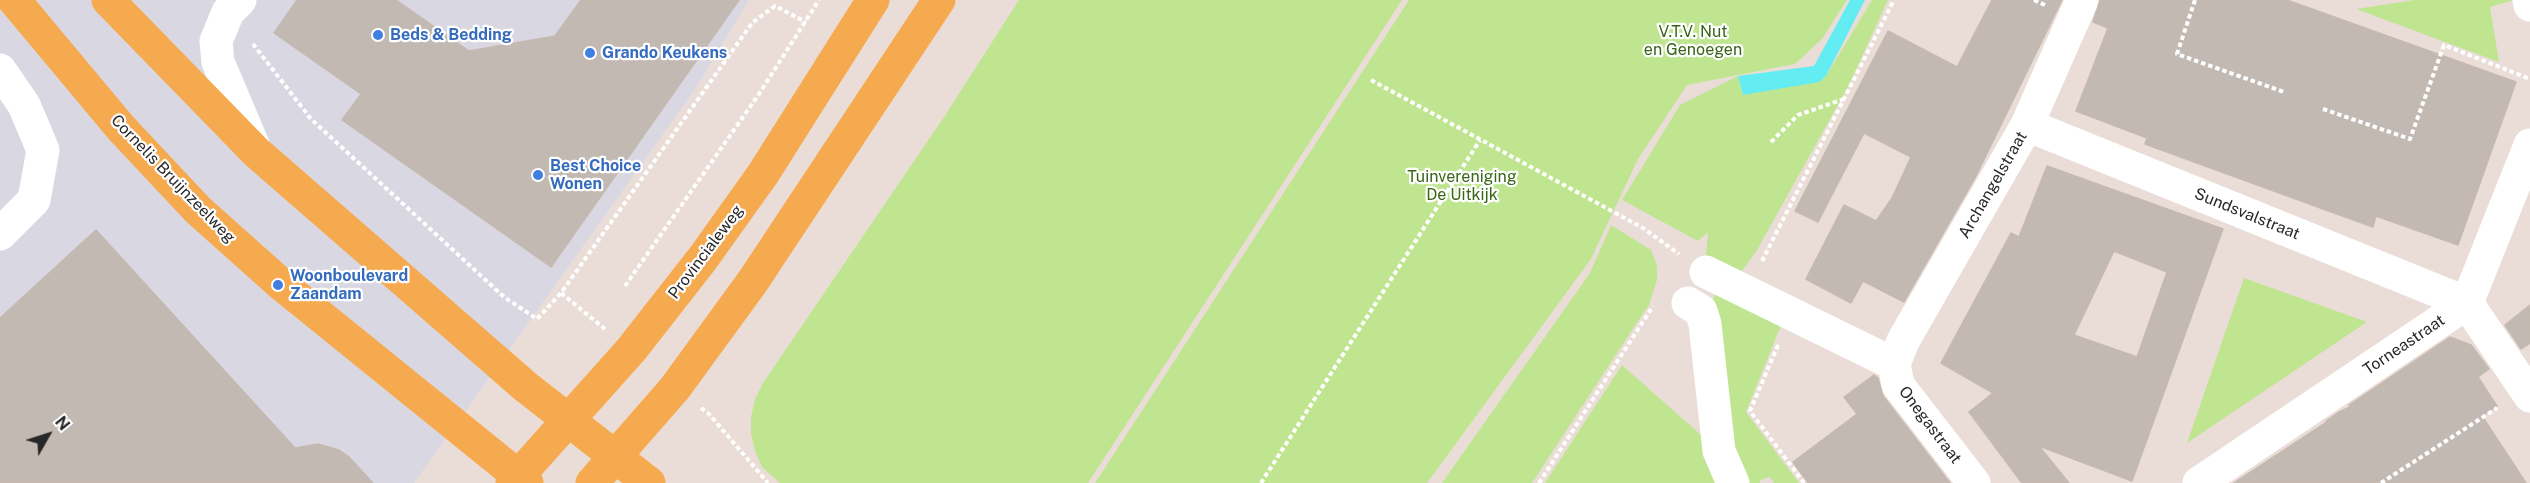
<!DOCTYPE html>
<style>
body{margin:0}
#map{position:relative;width:2530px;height:483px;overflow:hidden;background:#eaddd7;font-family:"Public Sans",sans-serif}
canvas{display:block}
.north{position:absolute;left:18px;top:405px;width:60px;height:60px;-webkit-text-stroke:4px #fff;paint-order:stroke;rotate:51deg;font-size:16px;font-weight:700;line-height:24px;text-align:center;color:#272727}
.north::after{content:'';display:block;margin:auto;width:21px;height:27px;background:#272727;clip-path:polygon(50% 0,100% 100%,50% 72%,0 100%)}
</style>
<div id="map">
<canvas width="2530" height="483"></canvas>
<div class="north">N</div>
</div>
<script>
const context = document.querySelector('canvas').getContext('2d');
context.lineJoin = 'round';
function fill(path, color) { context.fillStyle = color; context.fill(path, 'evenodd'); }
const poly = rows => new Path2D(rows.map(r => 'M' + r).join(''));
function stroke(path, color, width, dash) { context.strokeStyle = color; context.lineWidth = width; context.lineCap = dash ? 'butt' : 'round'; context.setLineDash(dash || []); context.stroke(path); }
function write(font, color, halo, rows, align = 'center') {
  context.font = font + ' "Public Sans",sans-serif'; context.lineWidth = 4.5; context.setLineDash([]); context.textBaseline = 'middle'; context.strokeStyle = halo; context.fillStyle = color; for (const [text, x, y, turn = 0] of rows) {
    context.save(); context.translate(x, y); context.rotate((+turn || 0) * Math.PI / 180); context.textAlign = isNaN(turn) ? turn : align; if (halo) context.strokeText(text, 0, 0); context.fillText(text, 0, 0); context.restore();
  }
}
fill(poly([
 [0,0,749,0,696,88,414,483,0,483]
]), '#d9d8e2');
fill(poly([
 [1019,0,1402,0,1088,483,780,483,762,467,755,451,751,434,751,417,755,399,763,383,944,117],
 [1409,0,1847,0,1822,39,1795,64,1687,85,1638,159,1591,259,1427,483,1095,483],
 [1872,0,1888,0,1849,85,1757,250,1742,271,1705,267,1708,232,1698,241,1622,200,1680,105,1738,76,1743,95,1826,76],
 [2414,0,2514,0,2490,7,2499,62,2356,9],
 [1611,225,1651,250,1657,266,1657,280,1649,305,1636,324,1532,483,1442,483,1590,273],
 [2244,278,2367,322,2187,443],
 [1718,289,1782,323,1746,412,1799,483,1774,483,1770,477,1760,480,1760,483,1743,483,1734,459,1708,309],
 [1622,365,1701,435,1721,483,1545,483]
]), '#c0e590');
fill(poly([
 [1850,0,1865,0,1826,76,1819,82,1743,95,1738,76,1814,66]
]), '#63edf3');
const building = poly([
 [297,0,396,0,469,51,555,36,581,0,739,0,551,267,342,120,361,94,274,33,297,0],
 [1992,0,2062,0,1976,176,1904,302,1863,281,1851,303,1806,279,1844,205,1876,221,1892,198,1911,157,1864,133,1818,222,1795,211,1888,31,1957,67,1992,0],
 [2100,0,2287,0,2516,82,2458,245,2376,216,2373,227,2323,209,2145,144,2147,138,2076,111,2108,28,2093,22,2100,0],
 [2047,166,2223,229,2132,481,2039,446,2069,483,2022,483,1969,412,1993,393,1941,363,2011,233,2019,237,2047,166],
 [2114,251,2167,272,2137,357,2074,335,2114,251],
 [96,230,295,448,318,444,339,450,348,456,373,483,0,483,0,318,96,230],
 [2530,305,2530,343,2521,349,2505,325,2530,305],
 [2450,337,2471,345,2489,369,2478,377,2497,406,2482,416,2526,483,2234,483,2327,422,2326,421,2339,412,2350,407,2349,405,2450,337],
 [1874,375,1878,378,1883,396,1950,483,1808,483,1793,462,1857,414,1844,397,1874,375]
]);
fill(building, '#c2b9b3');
stroke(building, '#c5b9b1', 1.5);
stroke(poly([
 [2034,0,2045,5],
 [2195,0,2177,54,2284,92],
 [253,44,311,119,504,297,537,319,561,293,752,23,775,6,806,22],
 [1371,80,1643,228,1679,254],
 [2323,109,2410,139,2444,45,2530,79],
 [1771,142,1798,115,1844,99],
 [1762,261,1894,0],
 [625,286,759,94,819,0],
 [561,293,605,329],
 [1778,345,1750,411,1804,483],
 [701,408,709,414,768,483],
 [1261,483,1480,140],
 [1539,483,1653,306],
 [2381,483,2497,408]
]), '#fff', 4, [4.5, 3]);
stroke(poly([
 [240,0,228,12,216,41,218,62,256,152],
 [2529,0,2530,5],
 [0,70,24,105,43,150,34,200,0,234],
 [2027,125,2467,303,2530,396],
 [1706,272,1894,364],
 [1688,303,1701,311,1705,324,1719,451,1733,483],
 [1894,364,1903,341,2027,125,2082,0],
 [1894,364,1898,385,1974,483],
 [2199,483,2467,303,2530,145]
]), '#fff', 33);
stroke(poly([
 [14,0,121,128,198,210,282,285,527,483],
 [108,0,256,152,526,387,649,483],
 [512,483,631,350,703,258,763,174,873,0],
 [592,483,675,388,753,281,939,0]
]), '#f6aa50', 33);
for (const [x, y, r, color] of [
 [378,35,6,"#3f7fe0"],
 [590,53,6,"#3f7fe0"],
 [538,175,6,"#3f7fe0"],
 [278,285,6,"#3f7fe0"]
]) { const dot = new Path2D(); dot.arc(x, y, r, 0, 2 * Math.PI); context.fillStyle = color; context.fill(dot); stroke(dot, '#fff', 2); }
write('16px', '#386516', '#fff', [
 ["V.T.V. Nut",1693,32],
 ["en Genoegen",1693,50],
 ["Tuinvereniging",1462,177],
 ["De Uitkijk",1462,195]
]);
write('bold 16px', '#366cbe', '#fff', [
 ["Beds & Bedding",390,35],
 ["Grando Keukens",602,53],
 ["Best Choice",550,166],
 ["Wonen",550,184],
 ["Woonboulevard",290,276],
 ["Zaandam",290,294]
], 'left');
write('16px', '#272727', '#fff', [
 ["Cornelis Bruijnzeelweg",173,179,46],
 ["Archangelstraat",1993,185,-60],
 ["Sundsvalstraat",2247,214,22],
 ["Provincialeweg",706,252,-53],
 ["Torneastraat",2404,345,-34],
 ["Onegastraat",1930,425,53]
]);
</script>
